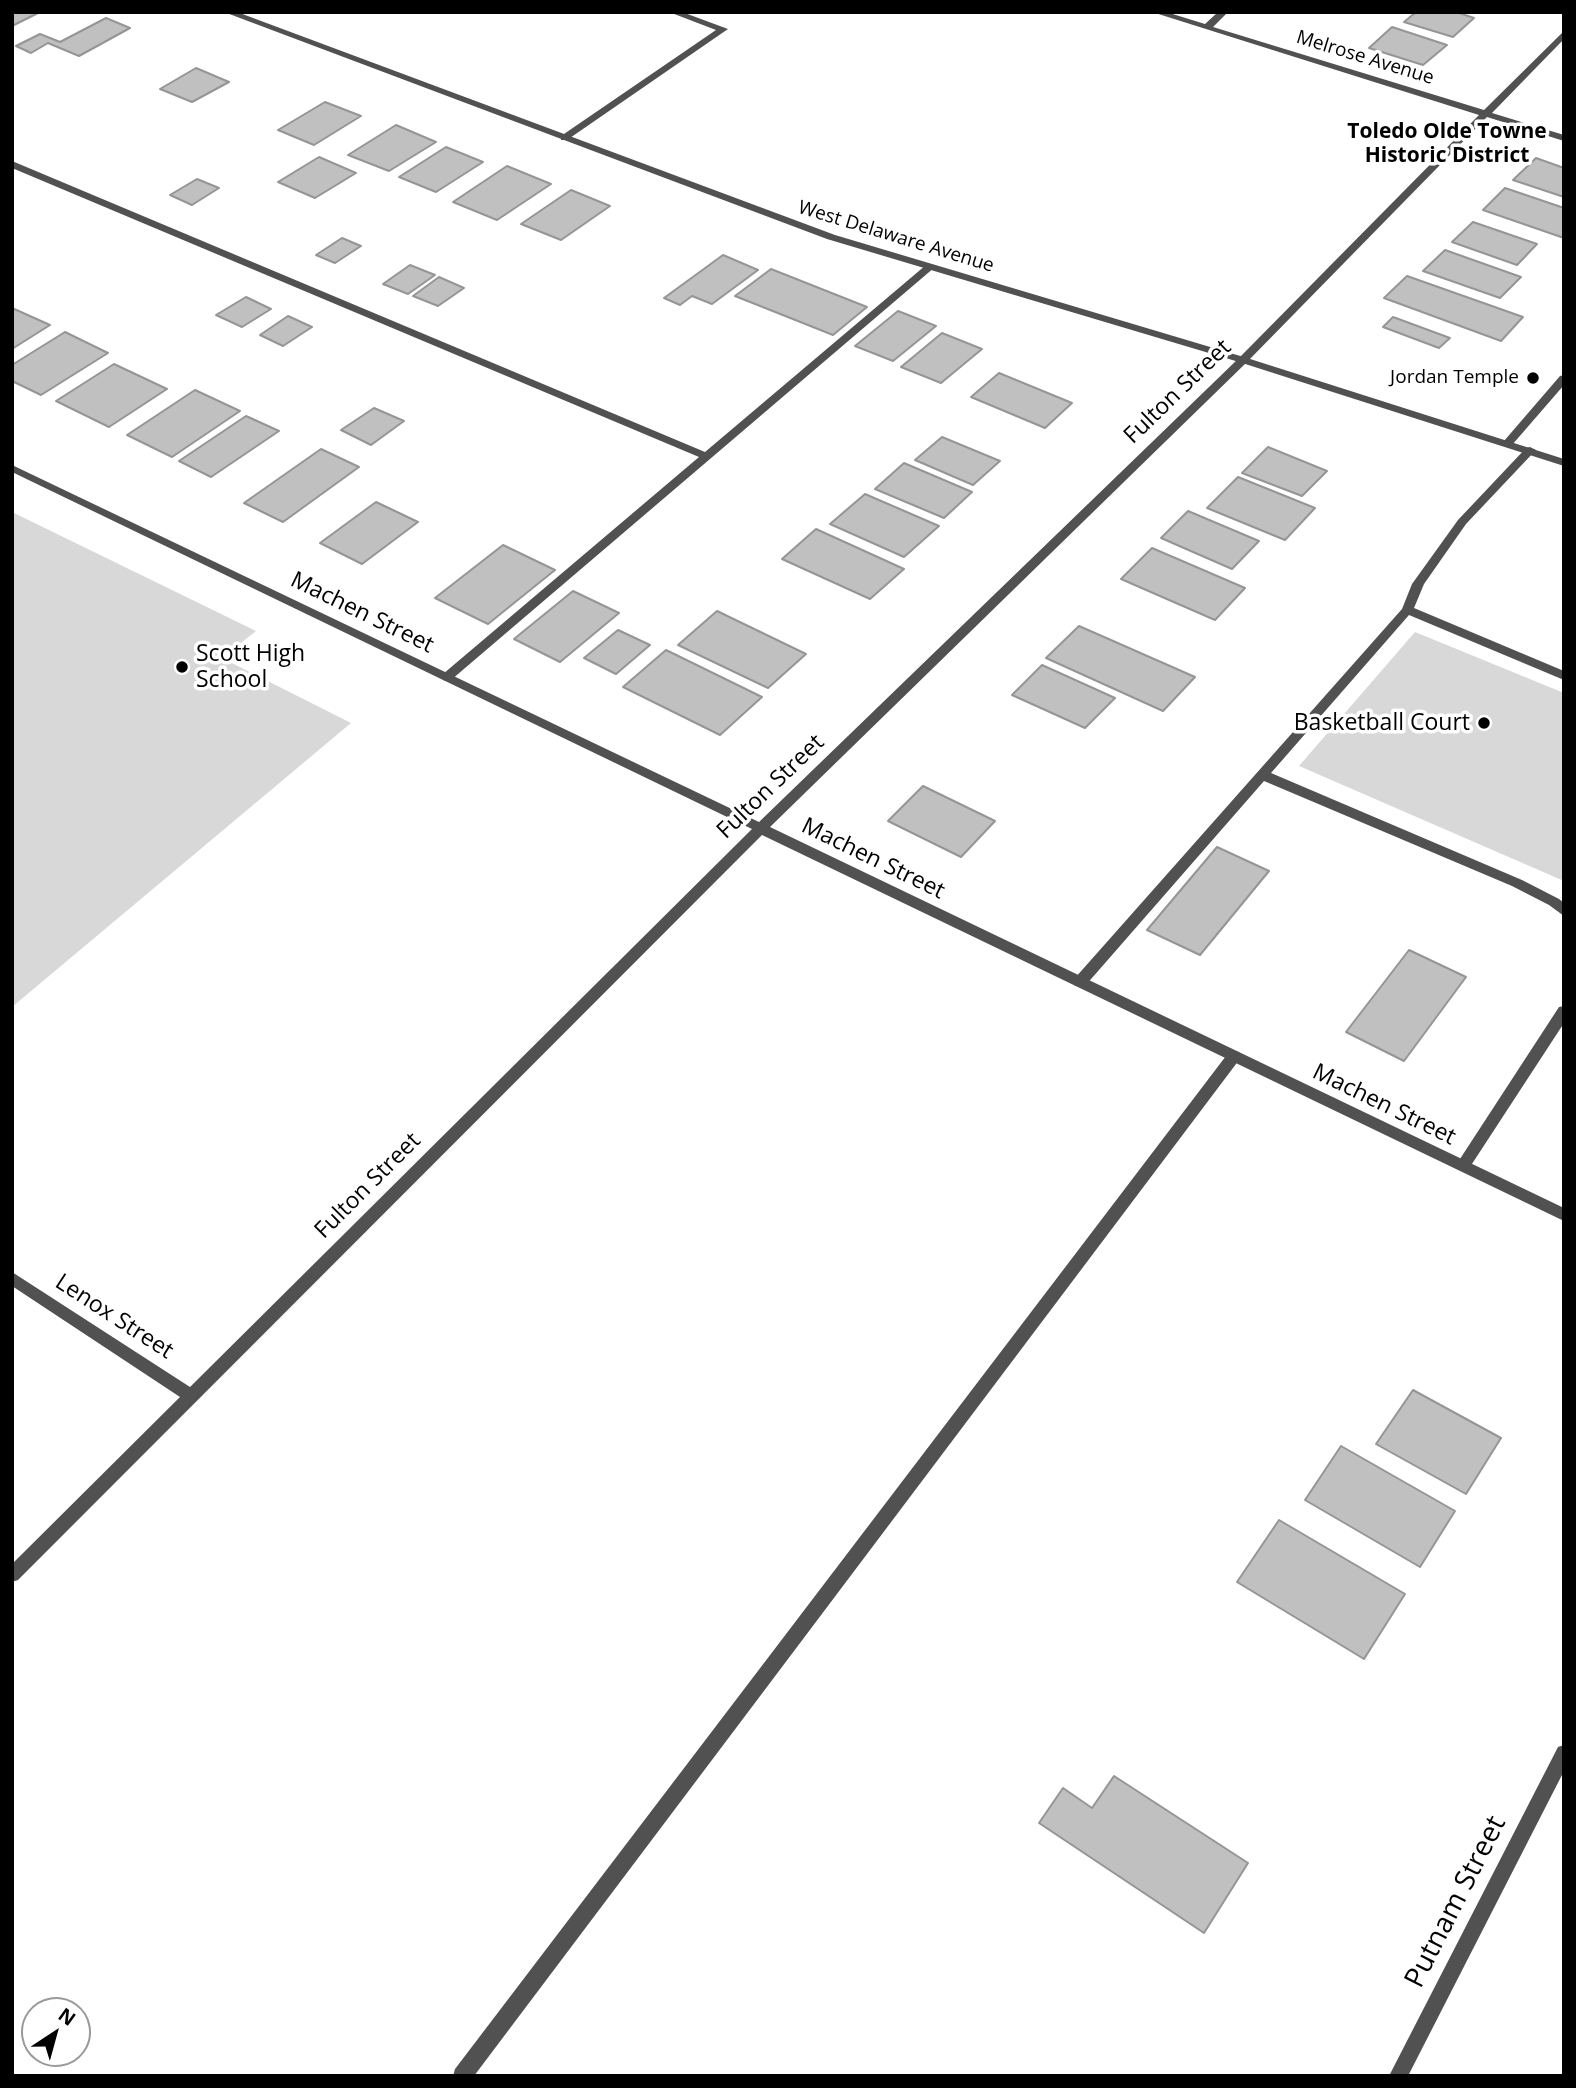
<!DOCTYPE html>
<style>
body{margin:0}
#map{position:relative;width:1576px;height:2088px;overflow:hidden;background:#fff;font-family:"Open Sans",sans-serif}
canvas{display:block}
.frame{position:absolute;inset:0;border:14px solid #000;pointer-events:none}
.north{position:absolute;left:21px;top:1997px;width:70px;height:70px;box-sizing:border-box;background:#fff;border:2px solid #999;border-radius:50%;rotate:36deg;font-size:19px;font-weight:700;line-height:28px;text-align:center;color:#000}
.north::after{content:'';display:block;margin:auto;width:24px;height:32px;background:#000;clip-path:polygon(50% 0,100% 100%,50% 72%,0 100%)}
</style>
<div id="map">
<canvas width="1576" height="2088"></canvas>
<div class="frame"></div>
<div class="north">N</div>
</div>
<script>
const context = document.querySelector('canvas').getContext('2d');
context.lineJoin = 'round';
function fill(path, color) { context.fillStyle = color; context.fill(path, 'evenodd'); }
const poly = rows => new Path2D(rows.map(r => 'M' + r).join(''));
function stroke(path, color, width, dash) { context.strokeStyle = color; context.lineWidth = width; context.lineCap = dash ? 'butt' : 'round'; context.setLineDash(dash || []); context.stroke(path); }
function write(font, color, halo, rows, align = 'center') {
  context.font = font + ' "Open Sans",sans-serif'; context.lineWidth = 7; context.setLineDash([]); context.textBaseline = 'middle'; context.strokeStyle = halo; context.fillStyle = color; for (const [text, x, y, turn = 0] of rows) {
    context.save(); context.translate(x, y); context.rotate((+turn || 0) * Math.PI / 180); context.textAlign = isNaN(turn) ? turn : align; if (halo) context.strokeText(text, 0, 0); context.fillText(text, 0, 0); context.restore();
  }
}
fill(poly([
 [12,512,256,631,222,658,351,723,12,1007],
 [1415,632,1564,693,1564,881,1299,766]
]), '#d8d8d8');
const building = poly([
 [12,12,40,12,12,26,12,12],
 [1416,12,1456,12,1474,18,1453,37,1404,22,1416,12],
 [106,18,130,28,79,56,48,43,31,53,16,46,40,34,60,42,106,18],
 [1392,27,1447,45,1423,65,1369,48,1392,27],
 [196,68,229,82,192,102,160,89,196,68],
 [325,102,361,116,314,145,278,130,325,102],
 [396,125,436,142,389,171,348,155,396,125],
 [446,147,483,162,436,192,399,177,446,147],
 [319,157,356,173,315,198,278,182,319,157],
 [1536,158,1564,168,1564,197,1513,180,1536,158],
 [507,166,551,184,497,220,453,202,507,166],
 [197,179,219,188,192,205,170,195,197,179],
 [1505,188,1564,208,1564,238,1483,210,1505,188],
 [571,190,610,206,561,240,521,224,571,190],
 [1473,222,1537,244,1517,265,1452,242,1473,222],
 [342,238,361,246,335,263,316,255,342,238],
 [1445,250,1521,277,1500,298,1423,271,1445,250],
 [723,255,758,270,712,304,692,296,680,305,664,298,723,255],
 [410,265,435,275,408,294,383,284,410,265],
 [771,269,867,307,833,335,735,296,771,269],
 [1407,276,1523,317,1501,341,1384,298,1407,276],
 [439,277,464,288,438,306,413,296,439,277],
 [246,297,271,309,242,327,216,315,246,297],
 [12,308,50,325,12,349,12,308],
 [898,311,936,326,893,361,855,346,898,311],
 [288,316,312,327,283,346,260,335,288,316],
 [1393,317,1450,338,1439,348,1383,327,1393,317],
 [65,332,108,353,41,395,12,381,12,365,65,332],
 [942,333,982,349,941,383,901,367,942,333],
 [114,364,167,389,109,427,56,401,114,364],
 [999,373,1072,403,1045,428,971,397,999,373],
 [195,390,240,411,172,457,127,435,195,390],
 [374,408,404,421,371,445,341,430,374,408],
 [246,416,279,431,211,477,179,461,246,416],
 [942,437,1000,461,973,485,915,460,942,437],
 [1268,447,1327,471,1302,496,1242,473,1268,447],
 [321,449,359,467,283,522,244,503,321,449],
 [904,463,972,492,944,518,875,489,904,463],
 [1238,477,1315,508,1285,540,1207,508,1238,477],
 [865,494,939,526,904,557,830,524,865,494],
 [376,502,418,522,362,564,320,543,376,502],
 [1188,511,1259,541,1232,569,1161,538,1188,511],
 [816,529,904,569,870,599,782,559,816,529],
 [503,545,555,570,488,624,435,598,503,545],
 [1152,548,1245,588,1215,620,1121,579,1152,548],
 [573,591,619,613,560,662,514,639,573,591],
 [717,611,806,654,768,688,678,645,717,611],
 [1079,626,1195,677,1163,711,1046,658,1079,626],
 [618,630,650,645,616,674,584,658,618,630],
 [666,650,762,697,720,735,623,687,666,650],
 [1042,665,1115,698,1085,728,1012,695,1042,665],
 [923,786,995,821,961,857,888,821,923,786],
 [1217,847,1269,871,1200,955,1147,930,1217,847],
 [1409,950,1466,977,1404,1061,1346,1032,1409,950],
 [1413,1390,1501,1438,1466,1494,1376,1444,1413,1390],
 [1341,1446,1455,1511,1420,1567,1305,1500,1341,1446],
 [1279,1520,1405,1594,1364,1659,1237,1582,1279,1520],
 [1114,1776,1248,1863,1204,1933,1039,1823,1063,1788,1092,1808,1114,1776]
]);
fill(building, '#c0c0c0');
stroke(building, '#959595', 2);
fill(poly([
 [669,12,682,12,728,29,567,140,561,140,561,136,716,30,669,12],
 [12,161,705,452,926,265,935,267,451,680,447,681,443,680,441,677,443,674,699,457,12,168,12,161],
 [1564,375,1564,385,1512,445,1504,445,1504,441,1560,376,1564,375],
 [1530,447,1536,450,1534,452,1466,524,1424,584,1414,608,1564,671,1564,680,1409,615,1271,773,1522,880,1559,899,1564,903,1564,916,1549,905,1512,886,1264,781,1085,986,1075,986,1073,982,1075,978,1402,609,1412,584,1458,520,1526,448,1530,447],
 [1564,1006,1564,1023,1468,1170,1458,1170,1456,1166,1458,1162,1559,1007,1564,1006],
 [1234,1051,1239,1052,1241,1056,1239,1060,474,2076,453,2076,455,2069,1229,1052,1234,1051]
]), '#515151');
fill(poly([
 [1152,12,1166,12,1205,24,1218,12,1228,12,1213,27,1484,110,1564,31,1564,39,1492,113,1564,135,1564,141,1487,117,1247,362,770,827,1564,1208,1564,1221,762,835,18,1580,12,1582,12,1564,180,1397,12,1286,12,1272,190,1387,752,829,12,472,12,465,759,822,1239,358,1479,115,1152,12],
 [1564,1745,1564,1771,1408,2076,1389,2076,1558,1747,1564,1745]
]), '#515151');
fill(poly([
 [224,12,237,12,835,235,1247,358,1564,459,1564,466,1239,362,827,239,224,12]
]), '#515151');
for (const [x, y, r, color] of [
 [1533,378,7,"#000"],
 [182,667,7,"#000"],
 [1484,723,7,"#000"]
]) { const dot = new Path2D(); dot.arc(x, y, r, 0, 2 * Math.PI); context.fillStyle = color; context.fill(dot); stroke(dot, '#fff', 2.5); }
write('19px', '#000', '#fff', [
 ["Melrose Avenue",1365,58,17],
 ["West Delaware Avenue",896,237,17]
]);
write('19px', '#000', '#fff', [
 ["Jordan Temple",1519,378]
], 'right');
write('bold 21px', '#000', '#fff', [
 ["Toledo Olde Towne",1447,132],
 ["Historic District",1447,156]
]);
write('23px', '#000', '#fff', [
 ["Fulton Street",1178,392,-44],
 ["Machen Street",362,613,26],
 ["Fulton Street",771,787,-44],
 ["Machen Street",873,859,26],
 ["Machen Street",1384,1105,26],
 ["Fulton Street",368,1186,-45],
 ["Lenox Street",114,1317,33]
]);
write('23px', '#000', '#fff', [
 ["Scott High",196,654],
 ["School",196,680],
 ["Basketball Court",1470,723,"right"]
], 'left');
write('28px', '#000', '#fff', [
 ["Putnam Street",1456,1902,-63]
]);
</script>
